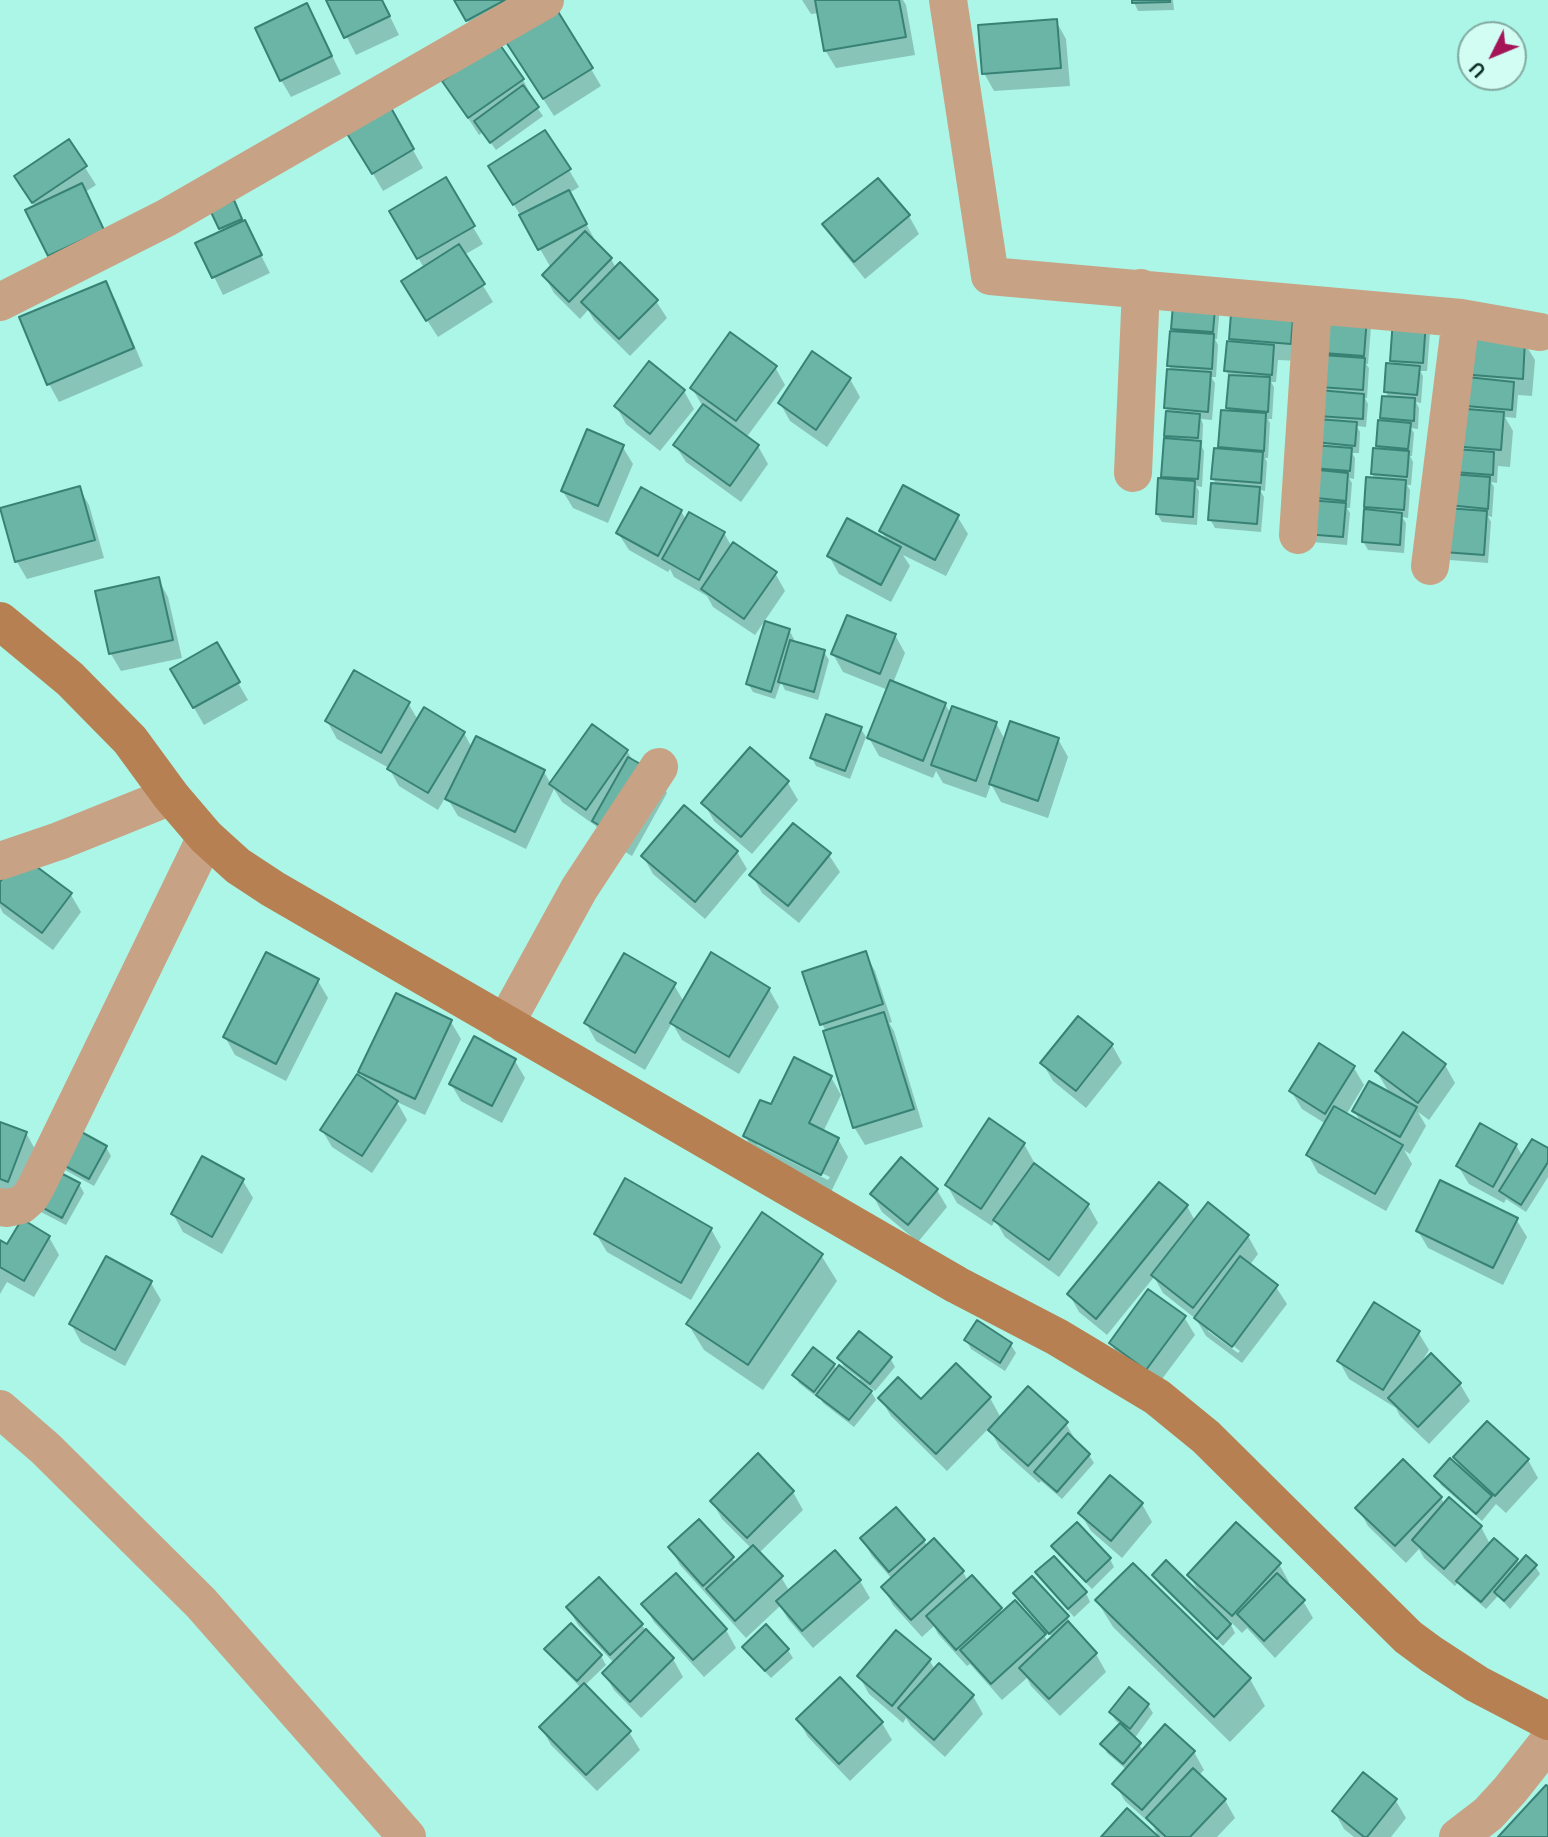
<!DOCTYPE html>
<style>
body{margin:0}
#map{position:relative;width:1548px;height:1837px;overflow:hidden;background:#abf6e7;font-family:Figtree,sans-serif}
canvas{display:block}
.north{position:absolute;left:1457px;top:21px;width:70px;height:70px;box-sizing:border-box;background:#d1fdf3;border:2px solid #83aaa1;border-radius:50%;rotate:227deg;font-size:19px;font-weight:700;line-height:28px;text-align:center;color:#0d2d27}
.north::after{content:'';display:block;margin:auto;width:24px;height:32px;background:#a41558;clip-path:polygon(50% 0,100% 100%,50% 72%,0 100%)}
</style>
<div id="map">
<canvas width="1548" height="1837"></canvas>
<div class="north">U</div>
</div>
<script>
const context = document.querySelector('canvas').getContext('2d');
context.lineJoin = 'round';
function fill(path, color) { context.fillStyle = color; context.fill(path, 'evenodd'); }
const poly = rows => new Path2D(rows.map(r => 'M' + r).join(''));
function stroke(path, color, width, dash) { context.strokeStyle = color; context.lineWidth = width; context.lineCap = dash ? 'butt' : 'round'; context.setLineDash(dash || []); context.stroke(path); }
fill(poly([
 [328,0,382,0,399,35,356,55],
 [456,0,524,0,478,38],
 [802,0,903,0,906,5,915,55,836,68,825,50,819,13,811,14],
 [1133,0,1173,0,1174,10,1138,11],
 [1056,21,1066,39,1070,86,994,91,984,73],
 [316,23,341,74,291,97,281,80],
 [498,44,523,80,533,98,531,99,543,116,496,150,483,132,479,135,444,81],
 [519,61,591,69,601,86,554,116],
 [390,109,423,168,383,191,349,132],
 [69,142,96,185,85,192,113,249,49,256,28,211,35,207,27,194],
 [569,170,579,187,569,193,596,242,611,259,616,268,656,301,667,318,630,356,594,320,588,310,580,319,554,293,544,275,551,268,524,221,501,184],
 [445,180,483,244,464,255,493,302,438,337,413,299,424,268,391,211],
 [878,180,909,216,919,234,865,279,835,242,825,225],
 [238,210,270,273,223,295,198,244,223,232,212,211],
 [106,283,116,301,143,366,59,402,49,384],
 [1220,307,1217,339,1215,339,1218,345,1216,377,1211,377,1215,383,1212,420,1201,419,1203,424,1202,447,1204,451,1202,487,1196,486,1199,491,1197,525,1162,522,1157,514,1165,480,1163,476,1169,440,1166,435,1168,411,1166,408,1172,371,1169,365,1176,333,1173,328],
 [1293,307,1300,361,1278,360,1276,382,1271,382,1274,387,1272,419,1268,419,1270,423,1268,458,1265,458,1267,462,1265,491,1260,490,1264,497,1261,532,1215,528,1210,519,1217,485,1213,479,1222,451,1220,447,1230,412,1228,408,1230,377,1226,371,1233,343,1231,339],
 [1327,315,1371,327,1368,364,1366,364,1369,368,1367,398,1365,398,1368,404,1366,427,1357,426,1360,432,1359,453,1352,453,1355,458,1354,479,1349,478,1352,483,1350,508,1347,508,1350,513,1347,545,1312,542],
 [1394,321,1430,332,1427,371,1420,371,1423,376,1421,403,1416,402,1419,408,1418,429,1411,428,1414,433,1412,456,1410,456,1413,462,1411,485,1407,485,1410,490,1408,518,1402,517,1406,523,1404,553,1368,550,1363,541,1369,512,1366,506,1375,479,1372,474,1381,451,1378,446,1385,423,1382,418,1389,398,1386,392,1395,366,1392,360],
 [1524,342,1535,360,1532,396,1518,395,1516,418,1505,417,1513,431,1510,467,1498,466,1497,483,1491,482,1494,487,1492,517,1488,516,1491,522,1488,563,1450,560,1459,378],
 [775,367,785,385,746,438,758,446,768,464,741,502,686,462,675,445,703,407,692,388],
 [850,379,860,397,827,447,790,421,780,403],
 [684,391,694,409,660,451,626,424,616,406],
 [622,446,633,464,608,523,573,508,562,490],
 [79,488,89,505,104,558,27,579,17,562,1,509],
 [681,511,686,520,690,514,724,533,732,547,775,573,785,591,755,635,713,607,707,596,674,577,670,569,668,572,629,550,618,533],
 [957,516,968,534,946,576,903,555,910,566,891,602,839,574,829,556,888,542,881,531],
 [158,579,168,597,182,658,121,671,111,654,97,593],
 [789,630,794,639,793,643,824,652,829,660,818,700,785,690,781,682,775,699,753,692,748,684],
 [895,635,905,653,893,683,945,704,951,714,996,723,1005,740,1058,739,1068,757,1048,818,1001,802,991,784,986,798,943,783,936,771,933,778,879,756,869,738,888,690,843,672,833,654],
 [216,645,248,700,204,725,172,670],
 [408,703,418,720,464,733,472,748,544,772,551,784,627,751,634,762,657,776,667,793,632,856,604,839,596,826,562,802,554,789,526,849,458,816,446,796,438,810,399,786,389,768,337,739,327,721],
 [861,729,866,737,850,779,816,766,812,758],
 [750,750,788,783,798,800,752,854,714,821,704,803],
 [737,852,747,869,705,919,653,874,643,856],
 [829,855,840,872,799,923,762,893,752,875],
 [21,857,71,895,81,912,53,950,3,913,0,907,0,885],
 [865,953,875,971,892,1022,889,1023,894,1031,923,1127,865,1145,854,1127,826,1031,822,1024],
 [318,981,328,998,286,1081,235,1055,225,1037],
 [674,985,684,1002,769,989,779,1007,739,1074,682,1040,672,1023,645,1070,596,1041,586,1023],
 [451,1022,461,1039,425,1115,397,1102,407,1120,372,1173,332,1147,322,1130,367,1082,360,1072],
 [1112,1045,1122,1063,1086,1108,1053,1081,1043,1064],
 [1320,1046,1354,1068,1364,1085,1346,1115,1362,1124,1354,1111,1390,1094,1377,1072,1445,1065,1455,1083,1429,1120,1418,1112,1426,1126,1410,1154,1404,1150,1412,1164,1386,1211,1318,1173,1308,1155,1326,1124,1302,1109,1291,1091],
 [515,1061,525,1078,502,1123,461,1101,451,1084],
 [831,1077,841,1095,823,1132,838,1139,848,1157,831,1192,755,1154,745,1136,772,1107],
 [757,1142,830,1177,828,1180,757,1145],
 [0,1124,26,1133,36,1151,18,1199,0,1192],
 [1024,1144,1034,1162,1033,1164,1088,1205,1098,1223,1059,1277,1005,1237,995,1220,992,1226,957,1203,947,1185],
 [1516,1145,1523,1157,1548,1150,1548,1177,1526,1212,1506,1199,1504,1203,1469,1184,1458,1166],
 [106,1147,111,1156,94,1186,65,1170,60,1162],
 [243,1181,253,1198,222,1254,183,1232,173,1214],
 [79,1184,84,1193,66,1225,41,1212,36,1203],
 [937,1190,947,1207,918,1242,882,1212,872,1194],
 [1187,1206,1195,1221,1248,1236,1258,1254,1249,1266,1276,1287,1287,1304,1242,1363,1206,1336,1196,1319,1163,1293,1154,1277,1107,1335,1079,1312,1069,1294],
 [1208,1326,1240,1351,1238,1353,1208,1331],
 [1516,1219,1527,1237,1503,1285,1428,1248,1418,1231],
 [711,1229,721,1247,691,1300,607,1252,596,1234],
 [49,1237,59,1255,34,1297,7,1282,0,1294,0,1242,7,1246],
 [821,1255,837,1281,763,1390,704,1350,688,1324],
 [151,1283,161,1300,125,1366,81,1342,71,1324],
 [1184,1317,1195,1335,1156,1387,1121,1361,1111,1343],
 [1418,1332,1429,1350,1420,1365,1460,1384,1470,1401,1429,1444,1400,1416,1396,1408,1349,1379,1339,1361],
 [966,1340,1011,1345,1016,1353,1005,1371,971,1349],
 [839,1358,890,1358,895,1367,875,1391,867,1385,876,1400,854,1427,823,1403,820,1398,819,1399,799,1383,794,1375,834,1365,837,1371,858,1382,860,1379,844,1367],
 [880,1398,921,1402,990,1398,1001,1418,1066,1424,1076,1441,1089,1455,1094,1463,1062,1499,1041,1481,1039,1483,1000,1448,989,1428,947,1471,891,1416],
 [1487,1423,1528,1460,1538,1478,1506,1513,1496,1504,1482,1521,1441,1485,1436,1477,1462,1471,1455,1457],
 [758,1456,793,1492,803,1510,759,1553,781,1577,790,1592,860,1581,870,1598,813,1648,788,1619,780,1606,746,1638,680,1565,670,1547,699,1522,736,1563,752,1549,722,1519,712,1501],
 [1441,1498,1445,1505,1481,1527,1490,1544,1517,1560,1520,1565,1535,1566,1540,1574,1510,1609,1498,1596,1486,1609,1463,1589,1459,1581,1455,1586,1424,1558,1419,1549,1406,1563,1368,1526,1358,1508],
 [1142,1504,1152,1522,1122,1558,1091,1531,1080,1513],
 [862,1539,924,1541,927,1546,934,1540,963,1572,968,1581,1000,1609,1003,1613,1044,1635,1048,1642,1053,1638,1020,1602,1015,1593,1067,1617,1072,1625,1096,1654,1106,1672,1060,1716,1031,1686,1027,1678,1002,1700,970,1664,967,1666,938,1634,934,1626,922,1637,893,1605,883,1587,892,1579,872,1556],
 [1054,1547,1110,1559,1114,1567,1092,1589,1058,1555],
 [1054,1558,1086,1593,1090,1602,1074,1617,1042,1581,1037,1573],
 [1279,1564,1289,1582,1287,1585,1303,1601,1313,1618,1275,1658,1247,1628,1242,1633,1228,1619,1235,1633,1223,1646,1159,1584,1154,1575,1200,1594,1189,1575],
 [676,1576,726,1630,736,1648,704,1677,654,1622,644,1605],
 [599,1579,673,1659,683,1677,641,1718,614,1690,604,1673,614,1663,578,1625,568,1608],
 [1097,1601,1250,1679,1265,1706,1230,1742,1113,1627],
 [571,1626,601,1656,606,1665,584,1686,629,1732,640,1750,597,1791,551,1745,541,1727,581,1688,551,1657,547,1649],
 [897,1632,930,1661,935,1670,973,1696,983,1714,945,1757,911,1726,906,1718,903,1723,869,1694,859,1676],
 [745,1647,788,1650,793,1658,771,1678,749,1655],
 [1148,1705,1153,1713,1134,1739,1144,1751,1194,1752,1204,1770,1199,1775,1225,1800,1235,1818,1217,1837,1159,1837,1153,1826,1125,1801,1115,1784,1127,1770,1107,1753,1103,1744,1121,1725,1116,1721,1111,1713],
 [798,1720,882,1723,892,1740,850,1781,808,1737],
 [1396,1801,1406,1818,1391,1837,1354,1837,1344,1829,1334,1811]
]), '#0003');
const building = poly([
 [326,0,382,0,390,16,344,38,326,0],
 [454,0,505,0,466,21,454,0],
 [815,0,899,0,906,37,824,51,815,0],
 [1132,0,1170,0,1170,2,1132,3,1132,0],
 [307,3,332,56,280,81,255,28,307,3],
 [557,10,593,68,543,99,506,42,557,10],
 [1057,19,1061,68,982,74,978,25,1057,19],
 [498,42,524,79,468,118,442,81,498,42],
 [523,85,539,107,490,143,474,121,523,85],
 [390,106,414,149,372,174,346,132,390,106],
 [545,130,571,169,513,205,488,166,545,130],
 [69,139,87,166,32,203,14,176,69,139],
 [446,177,475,226,417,259,389,211,446,177],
 [878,178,910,215,854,262,822,224,878,178],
 [82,183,104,230,48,256,25,210,82,183],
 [569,190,587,224,538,250,519,215,569,190],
 [234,200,242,219,219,229,210,210,234,200],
 [245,220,262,255,212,278,195,243,245,220],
 [585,231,612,258,569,302,542,275,585,231],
 [459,244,485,284,426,321,401,281,459,244],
 [620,262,658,300,619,339,581,302,620,262],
 [106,281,134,348,47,385,19,317,106,281],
 [1174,293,1216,297,1213,332,1171,329,1174,293],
 [1232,301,1294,305,1291,344,1229,339,1232,301],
 [1326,314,1367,317,1364,356,1323,353,1326,314],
 [1393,319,1426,322,1423,363,1390,361,1393,319],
 [1170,331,1214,334,1212,369,1167,366,1170,331],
 [730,332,777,366,736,421,690,388,730,332],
 [1464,335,1525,340,1523,379,1460,374,1464,335],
 [1227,341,1274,345,1272,375,1224,371,1227,341],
 [812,351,851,378,816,430,778,403,812,351],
 [1322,355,1365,358,1363,390,1319,387,1322,355],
 [649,361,685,390,650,434,614,406,649,361],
 [1386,363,1420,366,1417,395,1384,392,1386,363],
 [1167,369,1211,372,1208,412,1164,408,1167,369],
 [1229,375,1270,377,1268,412,1226,408,1229,375],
 [1458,376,1514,382,1512,410,1455,405,1458,376],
 [1319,390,1364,394,1363,419,1317,416,1319,390],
 [1382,396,1415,398,1414,421,1380,418,1382,396],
 [703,404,759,445,730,486,673,445,703,404],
 [1454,408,1504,412,1501,450,1452,446,1454,408],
 [1221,410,1266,413,1264,451,1218,447,1221,410],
 [1166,411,1200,414,1198,438,1164,436,1166,411],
 [1317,419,1357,422,1355,446,1315,442,1317,419],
 [1378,420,1411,423,1408,449,1376,446,1378,420],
 [587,429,624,445,598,506,561,491,587,429],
 [1164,438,1201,441,1198,479,1161,477,1164,438],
 [1313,445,1352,448,1350,471,1311,468,1313,445],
 [1214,448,1263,452,1261,483,1211,479,1214,448],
 [1373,448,1409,451,1407,477,1371,474,1373,448],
 [1456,449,1494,452,1493,475,1454,472,1456,449],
 [1309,469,1348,473,1346,501,1306,497,1309,469],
 [1451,474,1490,477,1488,509,1448,505,1451,474],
 [1366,477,1406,480,1404,510,1364,507,1366,477],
 [1158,478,1195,481,1193,517,1156,514,1158,478],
 [1211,483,1260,487,1257,524,1208,520,1211,483],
 [903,485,959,515,935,560,879,531,903,485],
 [80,486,95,540,15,562,0,508,80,486],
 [641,487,682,510,658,556,616,533,641,487],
 [1308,500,1346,503,1343,537,1305,534,1308,500],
 [1446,508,1487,511,1484,555,1443,552,1446,508],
 [1364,509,1402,513,1400,545,1362,542,1364,509],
 [689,512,725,532,699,580,662,559,689,512],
 [847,518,901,547,881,585,827,556,847,518],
 [733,542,777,572,744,619,701,589,733,542],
 [159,577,173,640,109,654,95,591,159,577],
 [847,615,896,634,880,674,831,654,847,615],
 [765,621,790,629,771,692,746,684,765,621],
 [790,640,825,650,814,692,778,682,790,640],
 [217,642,240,682,193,708,170,669,217,642],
 [354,670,410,702,381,753,325,721,354,670],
 [890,680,946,703,923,761,867,738,890,680],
 [952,706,997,722,976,781,931,765,952,706],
 [424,707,465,732,428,793,387,769,424,707],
 [826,714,862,727,845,771,810,758,826,714],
 [1010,721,1059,738,1038,801,989,784,1010,721],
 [592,724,628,750,586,810,549,784,592,724],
 [476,736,545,770,515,832,445,799,476,736],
 [750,747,789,781,741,837,701,803,750,747],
 [628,757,658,774,622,839,592,821,628,757],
 [684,805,738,851,695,902,641,856,684,805],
 [793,823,831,853,788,906,749,875,793,823],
 [21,855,72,893,42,933,0,902,0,882,21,855],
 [866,951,883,1004,820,1025,802,972,866,951],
 [266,952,319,979,276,1064,223,1037,266,952],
 [711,952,770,988,729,1057,670,1023,711,952],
 [624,953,676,983,635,1053,584,1023,624,953],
 [396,993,452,1020,415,1099,358,1072,396,993],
 [884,1012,914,1109,853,1128,823,1031,884,1012],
 [1078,1016,1113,1044,1076,1091,1040,1063,1078,1016],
 [1403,1032,1446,1064,1418,1103,1375,1071,1403,1032],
 [474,1036,516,1059,492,1106,449,1084,474,1036],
 [1319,1043,1355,1066,1325,1114,1289,1091,1319,1043],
 [794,1057,832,1076,809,1123,839,1138,821,1175,743,1136,760,1100,771,1104,794,1057],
 [357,1074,398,1101,362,1156,320,1130,357,1074],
 [1369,1081,1417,1107,1400,1137,1352,1111,1369,1081],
 [1334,1106,1403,1145,1375,1194,1306,1155,1334,1106],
 [989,1118,1025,1143,981,1209,945,1185,989,1118],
 [0,1122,27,1132,8,1182,0,1179,0,1122],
 [1480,1123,1517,1144,1493,1187,1456,1166,1480,1123],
 [76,1129,107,1146,89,1179,58,1162,76,1129],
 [1532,1139,1548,1148,1548,1162,1521,1205,1499,1191,1532,1139],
 [202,1156,244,1179,212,1237,171,1214,202,1156],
 [901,1157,938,1189,908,1225,870,1194,901,1157],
 [1034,1163,1089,1204,1049,1260,993,1220,1034,1163],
 [53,1169,80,1183,62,1218,34,1203,53,1169],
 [625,1178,712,1228,681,1283,594,1234,625,1178],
 [1440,1180,1518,1218,1493,1268,1416,1231,1440,1180],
 [1159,1182,1188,1205,1096,1319,1067,1294,1159,1182],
 [1208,1202,1249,1235,1193,1308,1151,1275,1208,1202],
 [762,1212,823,1254,748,1365,686,1324,762,1212],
 [22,1219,50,1236,24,1281,0,1267,0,1240,7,1244,22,1219],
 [106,1256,152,1281,115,1350,69,1324,106,1256],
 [1240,1256,1278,1285,1232,1347,1194,1318,1240,1256],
 [1148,1289,1186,1316,1146,1370,1109,1343,1148,1289],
 [1374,1302,1420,1331,1383,1390,1337,1361,1374,1302],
 [977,1320,1012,1343,1000,1363,964,1340,977,1320],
 [859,1331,892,1357,870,1384,837,1358,859,1331],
 [813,1347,835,1364,814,1392,792,1375,813,1347],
 [1431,1353,1461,1383,1418,1427,1388,1398,1431,1353],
 [956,1363,991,1397,936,1454,878,1398,898,1377,921,1399,956,1363],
 [839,1365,872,1391,849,1420,816,1395,839,1365],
 [1028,1386,1068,1422,1028,1466,988,1430,1028,1386],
 [1487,1421,1529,1459,1495,1496,1453,1457,1487,1421],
 [1068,1433,1090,1454,1057,1492,1034,1472,1068,1433],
 [758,1453,794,1491,747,1538,710,1501,758,1453],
 [1450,1458,1492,1496,1476,1514,1434,1476,1450,1458],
 [1403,1459,1442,1497,1395,1546,1355,1508,1403,1459],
 [1110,1475,1143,1503,1111,1541,1078,1513,1110,1475],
 [1449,1497,1482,1526,1444,1569,1412,1540,1449,1497],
 [896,1507,925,1540,889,1572,860,1538,896,1507],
 [699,1519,734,1557,703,1586,668,1547,699,1519],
 [1077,1522,1111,1558,1086,1582,1051,1546,1077,1522],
 [1236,1522,1281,1563,1232,1616,1187,1575,1236,1522],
 [934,1538,964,1571,911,1620,881,1587,934,1538],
 [1494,1538,1518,1559,1481,1602,1456,1581,1494,1538],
 [753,1545,783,1576,735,1621,706,1589,753,1545],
 [835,1550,861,1580,802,1631,776,1601,835,1550],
 [1526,1555,1537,1565,1504,1601,1494,1592,1526,1555],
 [1054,1556,1087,1592,1068,1609,1035,1572,1054,1556],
 [1166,1560,1231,1624,1217,1639,1152,1575,1166,1560],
 [1133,1563,1251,1678,1214,1717,1095,1600,1133,1563],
 [676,1573,727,1629,693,1660,641,1604,676,1573],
 [1277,1573,1305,1600,1264,1641,1237,1614,1277,1573],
 [972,1575,1002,1608,956,1650,926,1616,972,1575],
 [1032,1576,1069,1616,1049,1634,1013,1593,1032,1576],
 [599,1577,643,1624,610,1655,566,1607,599,1577],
 [1015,1600,1046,1634,991,1684,960,1650,1015,1600],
 [1068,1621,1097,1653,1049,1699,1019,1668,1068,1621],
 [571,1623,602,1655,577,1681,544,1649,571,1623],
 [766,1624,789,1649,765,1671,742,1647,766,1624],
 [646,1629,674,1658,630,1702,602,1673,646,1629],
 [896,1630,931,1659,892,1706,857,1676,896,1630],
 [939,1663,974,1695,934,1740,898,1708,939,1663],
 [840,1677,883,1722,839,1764,796,1719,840,1677],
 [584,1683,631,1731,586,1775,539,1727,584,1683],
 [1129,1687,1149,1704,1130,1729,1109,1712,1129,1687],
 [1120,1723,1141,1743,1123,1764,1100,1744,1120,1723],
 [1165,1724,1195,1751,1142,1810,1112,1784,1165,1724],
 [1193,1768,1226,1799,1190,1837,1166,1837,1146,1818,1193,1768],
 [1363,1772,1397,1799,1367,1837,1364,1837,1332,1811,1363,1772],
 [1546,1785,1548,1786,1548,1837,1498,1837,1546,1785],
 [1127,1808,1159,1837,1101,1837,1127,1808]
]);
fill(building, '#6bb5a7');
stroke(building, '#378275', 2);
stroke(poly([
 [948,0,990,276,1461,318,1540,332],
 [0,302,166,218,545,0],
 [1133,473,1141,288],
 [1298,535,1313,305],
 [1430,566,1461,318],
 [0,861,59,841,171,796],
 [505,1024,579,889,659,767],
 [0,1207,7,1208,21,1205,30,1197,36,1187,206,837],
 [0,1409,46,1449,201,1603,407,1837],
 [1458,1837,1488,1814,1510,1790,1548,1742]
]), '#c8a284', 38);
stroke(poly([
 [0,621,70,679,130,740,171,796,206,837,238,866,273,889,957,1285,1057,1337,1157,1397,1206,1437,1408,1637,1431,1654,1477,1684,1548,1721]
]), '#b78052', 38);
</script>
